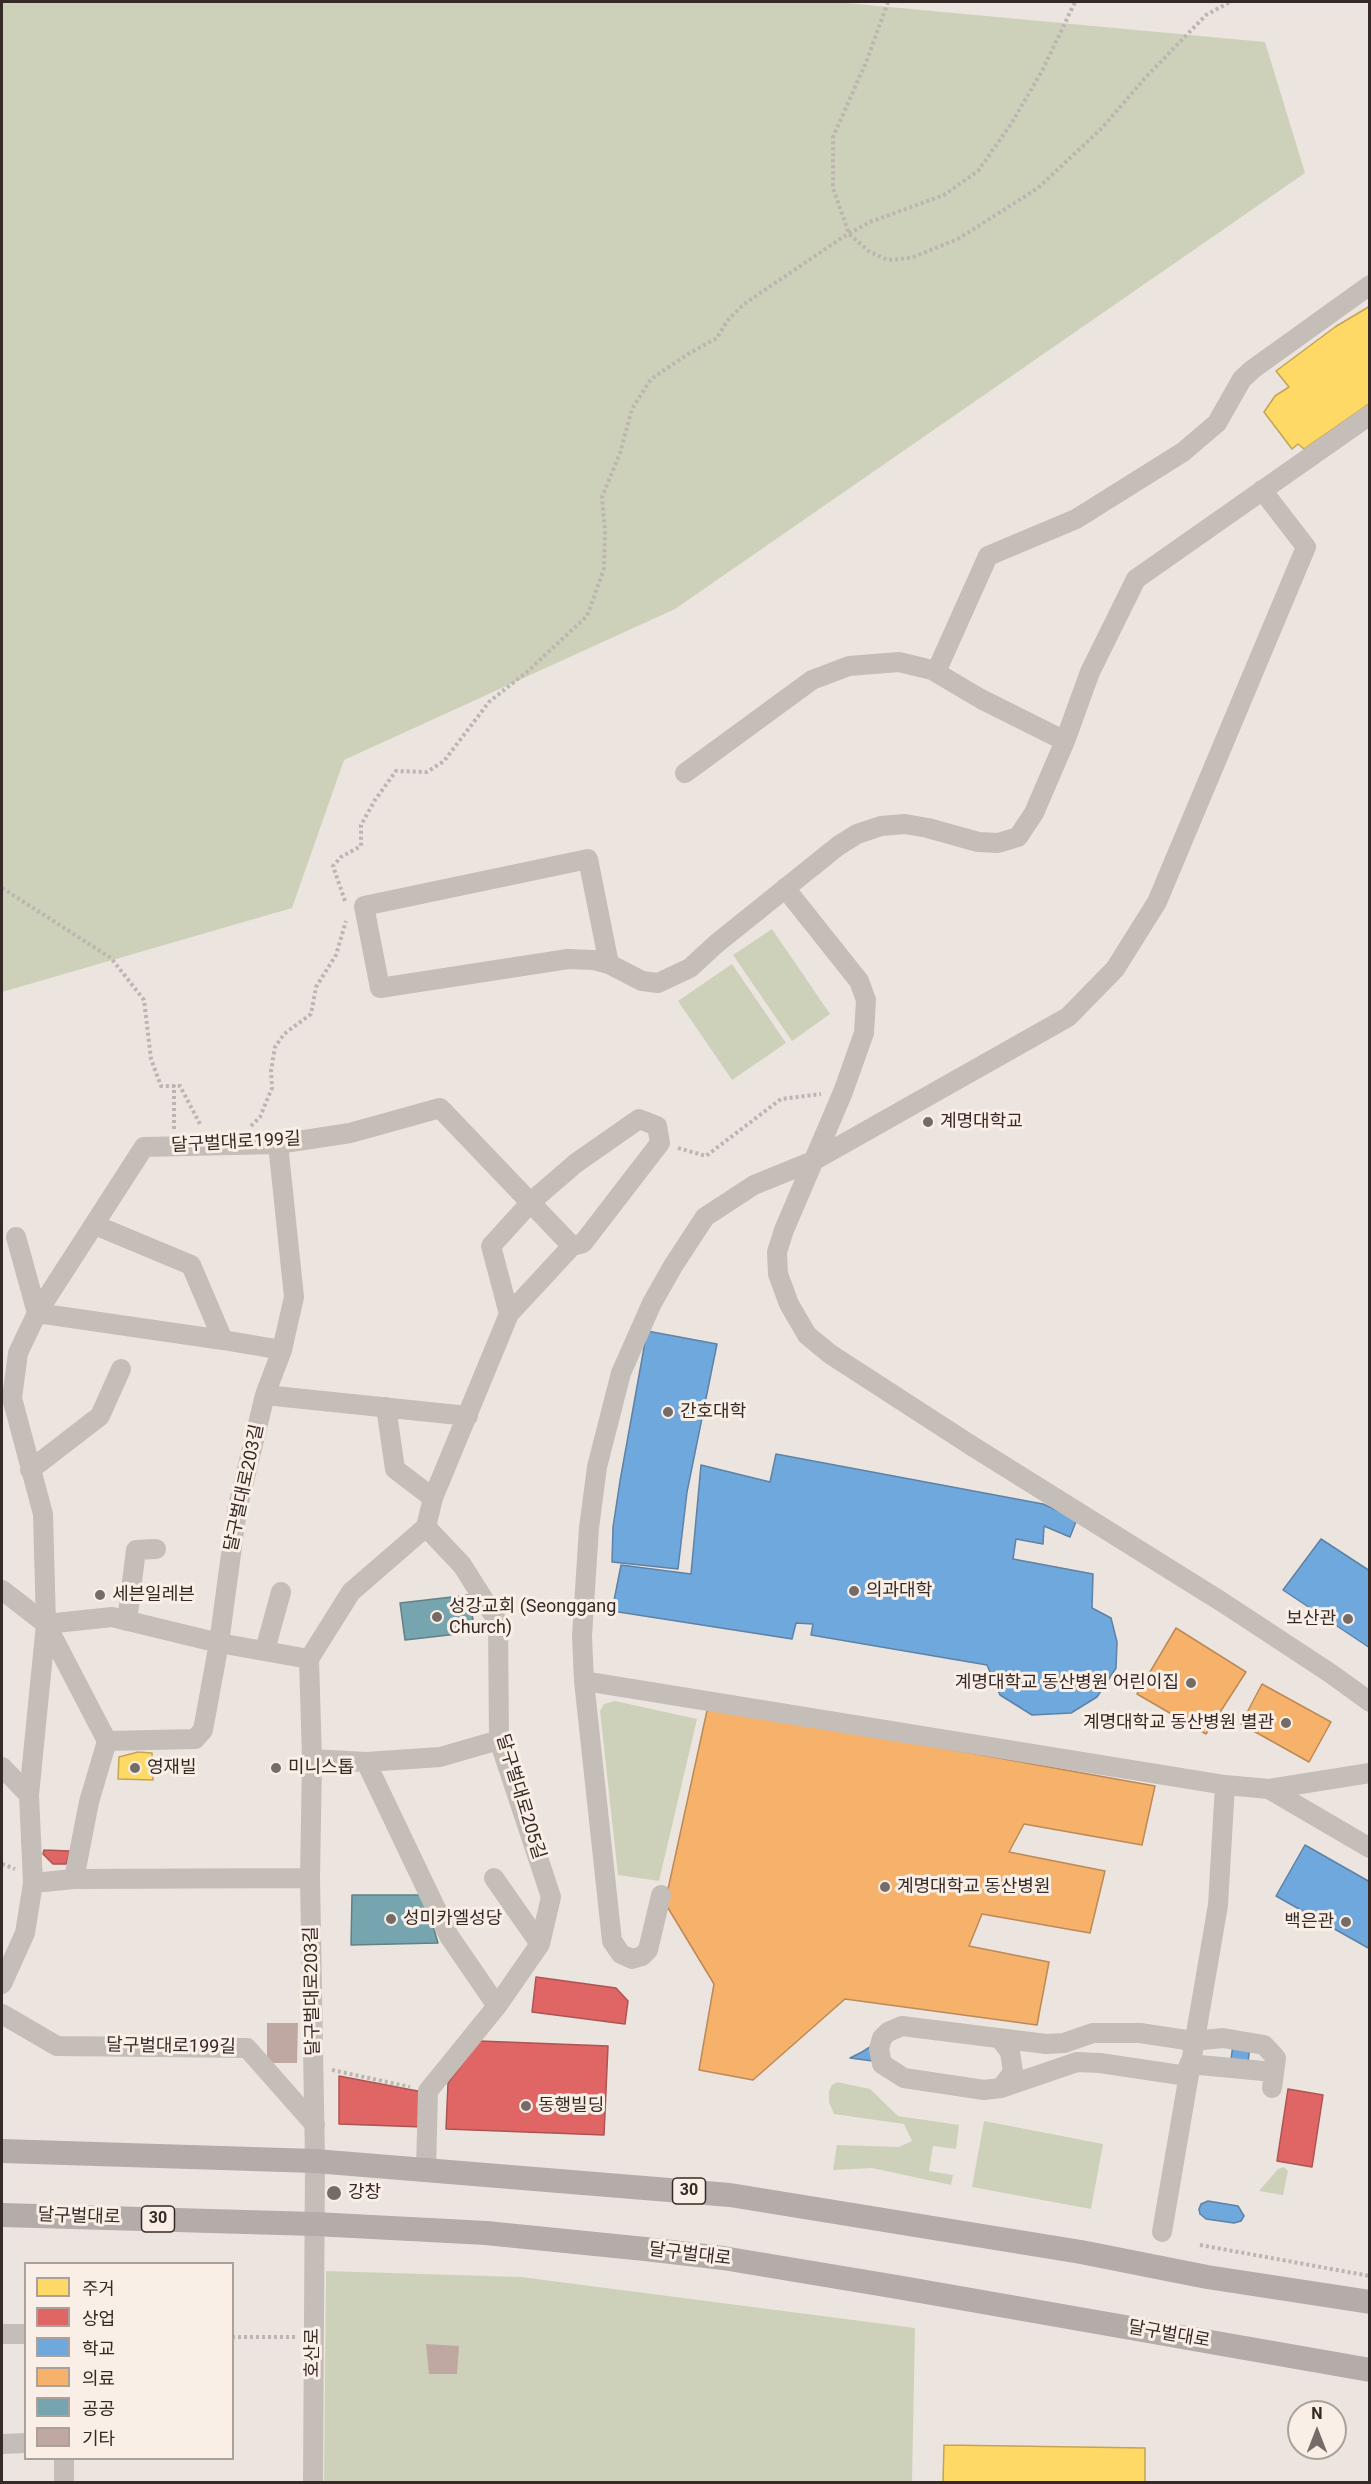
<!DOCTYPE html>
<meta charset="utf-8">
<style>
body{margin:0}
#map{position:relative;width:1371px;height:2484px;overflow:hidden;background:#ece5df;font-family:Roboto,"Noto Sans KR",sans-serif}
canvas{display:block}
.frame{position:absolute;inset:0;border:3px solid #352a27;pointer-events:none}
.legend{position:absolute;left:24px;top:2262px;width:210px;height:198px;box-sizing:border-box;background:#f9efe6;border:2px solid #aba09a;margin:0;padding:8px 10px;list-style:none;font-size:18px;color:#352a27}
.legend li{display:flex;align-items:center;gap:12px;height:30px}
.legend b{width:30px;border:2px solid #aba09a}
.north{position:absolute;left:1287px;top:2400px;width:60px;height:60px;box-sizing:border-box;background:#f9efe6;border:2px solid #aba09a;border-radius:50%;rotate:0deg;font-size:16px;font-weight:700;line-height:24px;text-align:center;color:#352a27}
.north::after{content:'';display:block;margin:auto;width:21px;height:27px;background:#756b67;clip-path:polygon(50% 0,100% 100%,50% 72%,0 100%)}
</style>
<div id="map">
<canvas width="1371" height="2484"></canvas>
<div class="frame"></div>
<ul class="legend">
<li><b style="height:16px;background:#ffd966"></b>주거</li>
<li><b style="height:16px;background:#e06666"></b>상업</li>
<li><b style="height:16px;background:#6fa8dc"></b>학교</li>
<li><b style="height:16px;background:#f6b26b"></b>의료</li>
<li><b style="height:16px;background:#76a5af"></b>공공</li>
<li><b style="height:16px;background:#bfa8a1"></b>기타</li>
</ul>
<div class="north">N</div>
</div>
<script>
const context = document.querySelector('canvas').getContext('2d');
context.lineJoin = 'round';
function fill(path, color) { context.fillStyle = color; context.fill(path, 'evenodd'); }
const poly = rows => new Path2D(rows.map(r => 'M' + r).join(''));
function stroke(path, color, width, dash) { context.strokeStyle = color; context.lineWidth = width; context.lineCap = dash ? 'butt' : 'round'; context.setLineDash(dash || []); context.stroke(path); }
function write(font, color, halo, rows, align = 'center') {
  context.font = font + ' Roboto,"Noto Sans KR",sans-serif'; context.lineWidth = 6; context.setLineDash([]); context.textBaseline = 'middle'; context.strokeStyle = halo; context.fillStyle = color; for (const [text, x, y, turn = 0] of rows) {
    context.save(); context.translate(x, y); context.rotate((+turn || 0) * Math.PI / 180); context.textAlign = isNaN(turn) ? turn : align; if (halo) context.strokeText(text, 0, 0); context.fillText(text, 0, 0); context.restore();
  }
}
fill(poly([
 [2,2,836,2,1265,42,1305,173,675,609,344,760,292,908,2,992],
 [772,929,830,1014,792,1041,733,955],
 [732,964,786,1043,732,1080,678,1001],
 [615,1701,697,1719,659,1881,618,1875,600,1711,604,1704],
 [837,2082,870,2089,898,2116,959,2125,956,2149,933,2146,929,2171,953,2175,951,2185,872,2168,833,2170,837,2145,899,2147,912,2141,904,2124,834,2114,829,2102,829,2091,832,2085],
 [984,2121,1103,2144,1091,2209,972,2187],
 [1284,2167,1288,2171,1283,2195,1259,2191,1278,2169],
 [326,2271,521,2277,915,2328,912,2482,324,2482]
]), '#ced1b9');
const homes = poly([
 [1370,306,1370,403,1304,449,1298,444,1292,449,1264,412,1275,396,1289,387,1276,371,1335,327,1370,306],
 [138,1752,152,1753,153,1780,118,1779,119,1757,138,1752],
 [944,2445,1145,2448,1145,2482,943,2482,944,2445]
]);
fill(homes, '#ffd966');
stroke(homes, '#c2a453', 1.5);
const shops = poly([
 [44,1850,70,1851,66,1864,53,1864,43,1854,44,1850],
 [536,1977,616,1988,628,2001,625,2024,532,2012,536,1977],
 [479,2041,608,2046,604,2135,446,2129,448,2083,479,2041],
 [339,2076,423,2092,423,2127,339,2124,339,2076],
 [1288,2089,1323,2095,1312,2167,1277,2161,1288,2089]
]);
fill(shops, '#e06666');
stroke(shops, '#ad5453', 1.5);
const schools = poly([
 [647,1331,717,1344,687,1492,678,1569,612,1562,613,1527,620,1481,647,1331],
 [776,1454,1043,1504,1077,1519,1070,1537,1044,1526,1043,1544,1016,1539,1013,1559,1093,1574,1092,1608,1111,1618,1117,1642,1116,1668,1097,1697,1071,1713,1032,1715,1000,1695,987,1665,811,1635,813,1624,796,1623,792,1639,612,1611,621,1565,691,1574,701,1465,770,1482,776,1454],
 [1321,1539,1370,1571,1370,1648,1283,1590,1321,1539],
 [1305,1845,1370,1882,1370,1949,1276,1896,1305,1845],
 [1233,2044,1250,2046,1248,2062,1231,2060,1233,2044],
 [873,2045,873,2061,850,2058,862,2052,873,2045],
 [1208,2201,1238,2206,1244,2216,1241,2221,1234,2223,1206,2219,1200,2214,1199,2209,1201,2204,1208,2201]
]);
fill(schools, '#6fa8dc');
stroke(schools, '#5e82a6', 1.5);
const health = poly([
 [1176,1628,1246,1672,1206,1734,1137,1694,1176,1628],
 [1262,1684,1331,1722,1309,1762,1241,1724,1262,1684],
 [708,1706,1155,1786,1142,1845,1024,1824,1009,1852,1105,1871,1090,1933,982,1914,969,1946,1049,1962,1037,2025,845,1999,753,2080,699,2070,714,1984,665,1903,708,1706]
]);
fill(health, '#f6b26b');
stroke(health, '#bc8957', 1.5);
const public = poly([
 [469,1595,475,1632,405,1640,400,1603,469,1595],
 [352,1895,424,1895,438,1943,351,1945,352,1895]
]);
fill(public, '#76a5af');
stroke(public, '#628086', 1.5);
fill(poly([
 [267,2023,298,2023,297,2063,267,2063],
 [426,2344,459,2346,457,2374,429,2374]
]), '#bfa8a1');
stroke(poly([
 [888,2,867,60,833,137,833,188,849,234,870,252,888,260,911,258,958,239,1038,188,1102,128,1145,78,1206,15,1230,2],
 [2,888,111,958,144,1000,151,1059,161,1086,180,1086,201,1126],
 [345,901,333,866,341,857,361,846,361,825,375,800,396,771,427,772,444,761,489,702,528,671,587,616,604,569,605,531,602,497,620,453,632,409,651,379,688,354,717,338,727,321,744,304,843,237,870,222,944,195,978,171,1011,124,1042,71,1075,2],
 [251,1126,260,1117,272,1088,271,1071,275,1047,284,1034,311,1014,316,987,336,955,346,921],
 [174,1129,174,1085],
 [678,1148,706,1156,781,1099,821,1094],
 [2,1864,15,1869],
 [332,2070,410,2087],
 [1200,2245,1370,2276],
 [232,2337,295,2337]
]), '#bdb5b1', 4, [3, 3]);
stroke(poly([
 [936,672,988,556,1076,519,1183,452,1217,423,1242,379,1253,369,1370,285],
 [685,773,812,680,849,666,899,662,932,670,981,699,1065,741,1090,672,1136,579,1370,415],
 [785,888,859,981,866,1000,864,1033,843,1092,784,1230,777,1252,778,1274,789,1304,807,1335,830,1354,972,1446,1222,1602,1330,1673,1370,1702],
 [609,964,588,859,364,906,380,988,568,959,594,960,609,964,642,981,658,983,690,968,716,944,838,846,857,834,881,826,905,824,928,828,978,842,998,843,1018,837,1034,813,1065,741],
 [95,1225,191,1265,223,1340,282,1350],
 [16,1237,37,1313,223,1340],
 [265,1395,468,1416],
 [386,1407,395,1469,433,1498],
 [30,1470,100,1416,121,1369],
 [2,1590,46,1624,107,1741,89,1802,74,1879,33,1883],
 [127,1621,136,1550,156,1549],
 [46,1624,112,1617,219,1643,309,1659],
 [265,1650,281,1592],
 [584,1681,1225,1785,1269,1789,1370,1773],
 [107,1741,195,1739,203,1730,219,1643,237,1510,265,1395,282,1350,294,1297,278,1144],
 [312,1759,366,1762,440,1757,499,1740],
 [366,1762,449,1936,497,2006],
 [2,1767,29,1795],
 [1269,1789,1370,1848],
 [494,1878,540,1944],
 [74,1879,310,1878],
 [661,1895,648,1950,642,1956,632,1959,621,1954,612,1941,584,1681,582,1636,589,1528,597,1467,621,1373,652,1303,673,1266,705,1217,754,1185,813,1161,1068,1017,1115,969,1157,902,1306,547,1262,490],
 [2,1984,25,1933,33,1883,29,1795,46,1624,43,1514,12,1398,18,1353,37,1313,144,1147,278,1144,350,1133,440,1108,572,1246],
 [2,2014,57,2046,247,2048,315,2125],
 [1189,2064,1274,2072],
 [1187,2076,1100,2063,1077,2062,1001,2088,984,2090,904,2078,882,2064,879,2049,882,2038,888,2032,902,2026,1046,2044,1064,2043,1093,2033,1140,2033,1193,2041,1223,2038,1264,2045,1276,2058,1272,2088],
 [1001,2088,1013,2072,1010,2052,1001,2040],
 [426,2170,428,2091,497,2006,540,1944,551,1897,499,1740,498,1622,462,1565,426,1527],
 [1162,2232,1218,1905,1225,1785],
 [2,2334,26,2334],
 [2,2444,26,2443],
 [64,2482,64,2458],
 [313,2482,315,2161,310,1878,312,1759,309,1659,351,1592,426,1527,433,1498,509,1314,572,1246,583,1243,660,1143,657,1126,639,1119,576,1163,532,1201,491,1246,509,1314]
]), '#c5bdb8', 20);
stroke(poly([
 [2,2151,315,2161,730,2195,1081,2252,1207,2277,1370,2302],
 [2,2215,315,2224,486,2233,645,2249,723,2258,897,2287,1370,2370]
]), '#b3aca8', 24);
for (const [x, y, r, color] of [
 [928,1122,6,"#756b67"],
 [668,1412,6,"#756b67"],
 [854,1591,6,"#756b67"],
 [100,1595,6,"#756b67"],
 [437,1617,6,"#756b67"],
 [1348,1619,6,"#756b67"],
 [1191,1683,6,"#756b67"],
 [1286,1723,6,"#756b67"],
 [135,1768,6,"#756b67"],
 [276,1768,6,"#756b67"],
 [885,1887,6,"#756b67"],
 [391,1919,6,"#756b67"],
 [1346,1922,6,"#756b67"],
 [526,2106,6,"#756b67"],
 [334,2193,8,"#756b67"]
]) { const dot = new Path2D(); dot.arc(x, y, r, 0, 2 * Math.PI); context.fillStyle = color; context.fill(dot); stroke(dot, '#f9efe6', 2); }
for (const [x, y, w] of [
 [689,2191,33],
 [158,2219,33]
]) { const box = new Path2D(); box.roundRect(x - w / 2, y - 13, w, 26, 4.5); context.fillStyle = '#f9efe6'; context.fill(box); stroke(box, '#352a27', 1.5); }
write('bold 16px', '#352a27', null, [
 ["30",689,2191],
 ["30",158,2219]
]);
write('18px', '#352a27', '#f9efe6', [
 ["계명대학교",940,1122],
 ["간호대학",680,1412],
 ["의과대학",866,1591],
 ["세븐일레븐",112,1595],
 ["성강교회 (Seonggang",449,1607],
 ["Church)",449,1628],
 ["보산관",1336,1619,"right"],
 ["계명대학교 동산병원 어린이집",1179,1683,"right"],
 ["계명대학교 동산병원 별관",1274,1723,"right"],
 ["영재빌",147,1768],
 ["미니스톱",288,1768],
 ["계명대학교 동산병원",897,1887],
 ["성미카엘성당",403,1919],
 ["백은관",1334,1922,"right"],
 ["동행빌딩",538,2106],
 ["강창",348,2193]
], 'left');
write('18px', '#352a27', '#f9efe6', [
 ["달구벌대로199길",236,1143,-3],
 ["달구벌대로203길",245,1488,-78],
 ["달구벌대로205길",520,1797,73],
 ["달구벌대로203길",313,1991,-91],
 ["달구벌대로199길",171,2047,1],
 ["달구벌대로",79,2217,2],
 ["달구벌대로",690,2255,7],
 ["달구벌대로",1169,2335,10],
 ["호산로",313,2353,-90]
]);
</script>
